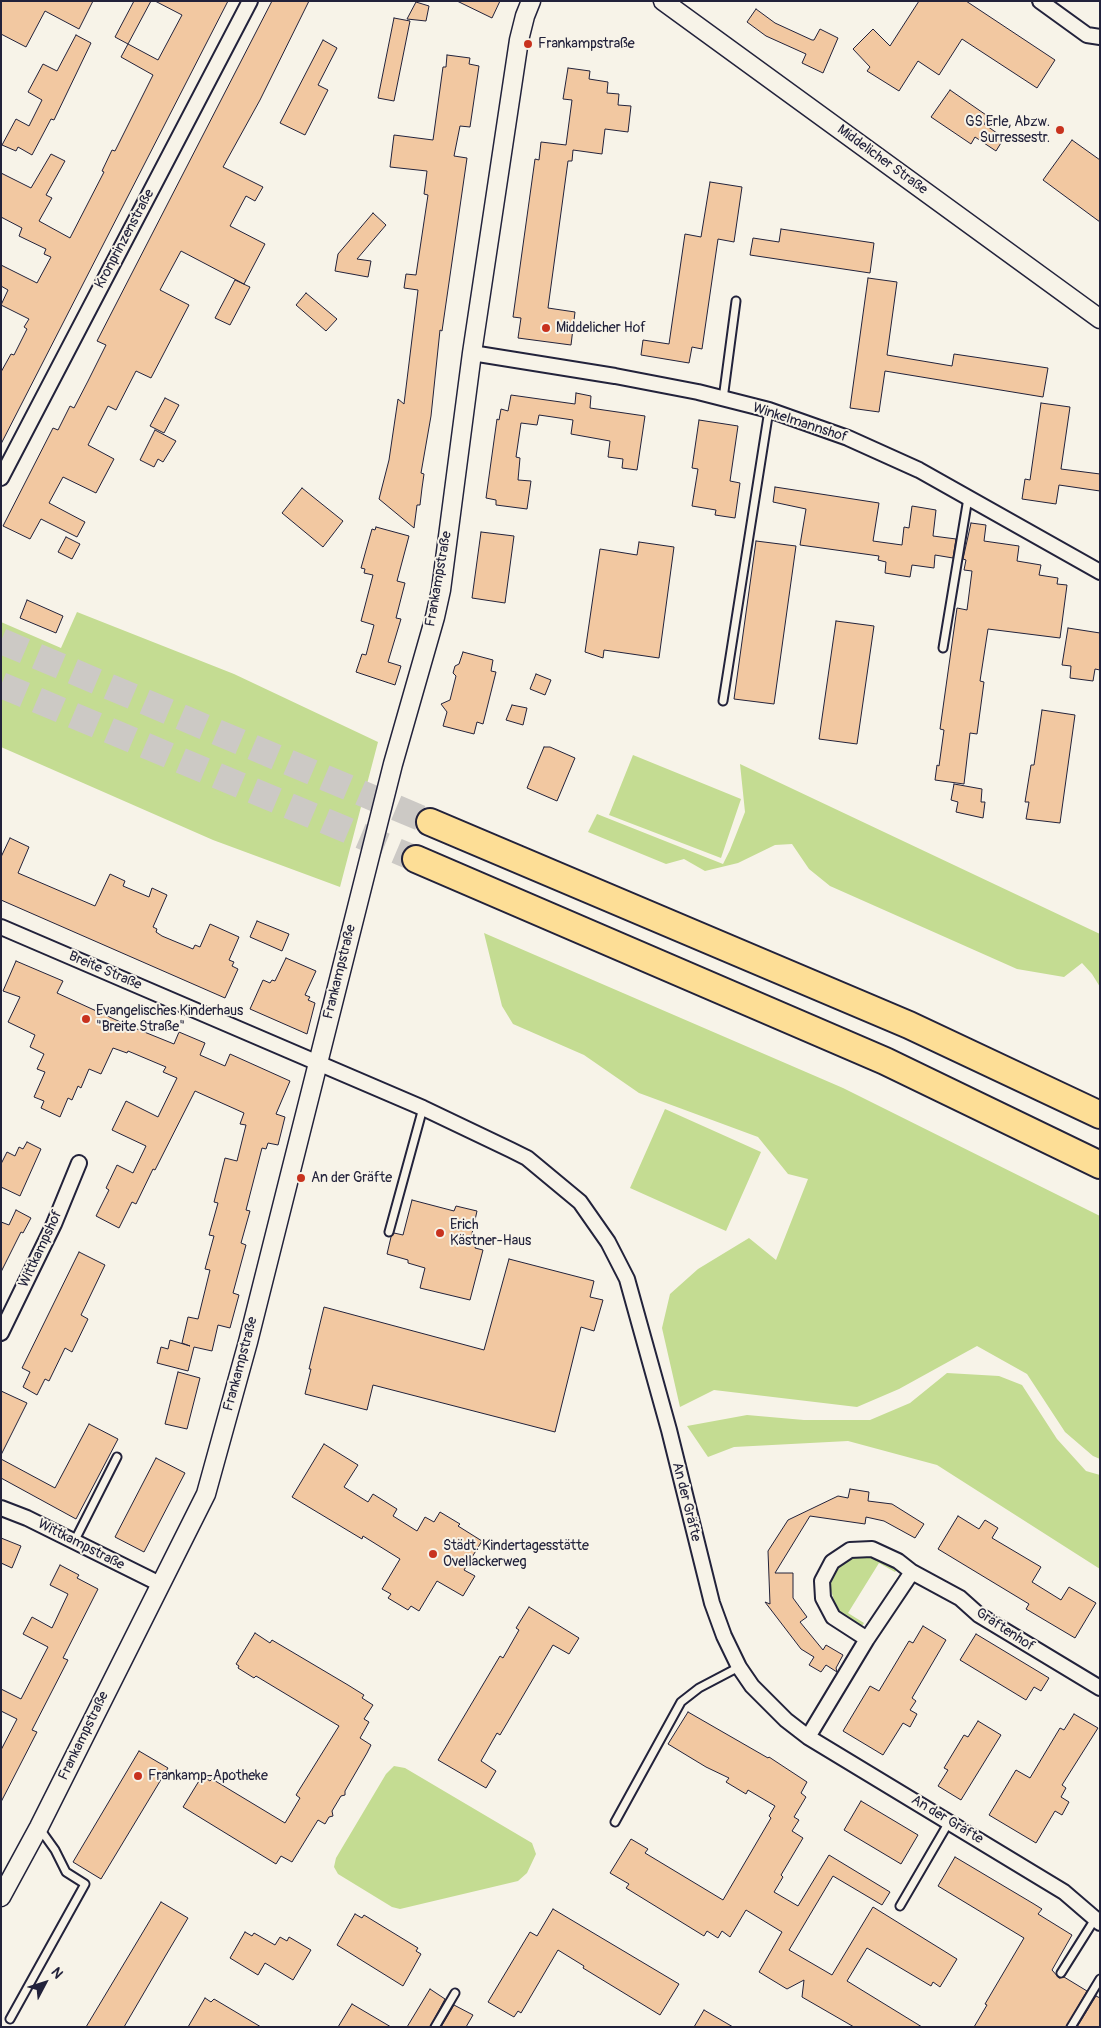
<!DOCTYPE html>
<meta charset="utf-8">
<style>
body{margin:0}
#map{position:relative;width:1101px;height:2028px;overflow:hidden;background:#f7f3e8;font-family:Pangolin,sans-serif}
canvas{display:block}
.frame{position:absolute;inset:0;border:2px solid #22223b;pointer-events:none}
.north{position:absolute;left:20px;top:1958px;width:50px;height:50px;-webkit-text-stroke:4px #f7f3e8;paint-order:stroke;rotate:50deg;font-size:14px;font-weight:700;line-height:20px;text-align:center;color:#22223b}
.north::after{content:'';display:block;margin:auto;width:18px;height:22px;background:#22223b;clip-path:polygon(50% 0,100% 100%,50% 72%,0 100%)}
</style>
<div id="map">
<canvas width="1101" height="2028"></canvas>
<div class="frame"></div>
<div class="north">N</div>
</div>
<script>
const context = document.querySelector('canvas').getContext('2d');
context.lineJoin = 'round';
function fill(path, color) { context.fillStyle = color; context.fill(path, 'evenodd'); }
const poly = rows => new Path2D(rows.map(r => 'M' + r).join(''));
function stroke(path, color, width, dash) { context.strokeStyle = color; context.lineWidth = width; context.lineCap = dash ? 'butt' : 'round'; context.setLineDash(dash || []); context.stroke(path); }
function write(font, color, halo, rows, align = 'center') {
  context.font = font + ' Pangolin,sans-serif'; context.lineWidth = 4; context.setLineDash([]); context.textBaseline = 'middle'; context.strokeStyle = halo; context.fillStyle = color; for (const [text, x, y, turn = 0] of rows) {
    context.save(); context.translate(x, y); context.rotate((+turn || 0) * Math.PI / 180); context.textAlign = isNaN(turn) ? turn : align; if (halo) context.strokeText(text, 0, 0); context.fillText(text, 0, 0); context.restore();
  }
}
fill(poly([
 [77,612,234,674,378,742,340,887,213,840,1,747,1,622,61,648],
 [633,755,741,799,721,858,609,815],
 [740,764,1100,934,1100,987,1092,974,1082,963,1064,977,1017,969,830,886,809,869,792,844,775,845,738,863,705,871,684,859,666,864,588,832,597,814,723,864,730,850,745,812],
 [484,933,843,1088,1100,1216,1100,1459,1093,1456,1065,1432,1027,1374,977,1346,899,1389,857,1407,714,1390,680,1407,662,1328,670,1294,698,1269,749,1238,776,1260,808,1179,788,1174,758,1137,639,1093,584,1055,513,1024,502,1006],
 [665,1109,761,1152,726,1231,630,1188],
 [947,1373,999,1376,1022,1385,1057,1439,1086,1471,1100,1475,1100,1569,937,1465,848,1441,734,1447,708,1457,687,1426,747,1415,804,1420,870,1420,910,1403],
 [863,1555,881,1559,897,1569,895,1572,879,1563,848,1613,864,1623,862,1626,843,1615,836,1606,830,1588,832,1578,837,1568,852,1556],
 [394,1766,405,1768,532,1843,536,1854,527,1873,518,1881,400,1909,392,1907,338,1874,334,1867,336,1858,386,1774]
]), '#c4dc92');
const building = poly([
 [1,1,93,1,79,29,45,11,26,47,1,34,1,1],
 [134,1,151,1,128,44,158,60,182,15,155,1,228,1,1,444,1,372,11,354,14,355,27,329,24,327,29,319,1,305,8,290,1,286,1,265,37,283,51,257,44,254,46,249,19,236,22,228,1,217,1,173,31,188,51,154,65,161,46,195,52,198,39,221,70,238,104,172,102,171,112,150,115,151,153,75,121,57,128,44,115,37,134,1],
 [272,1,309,1,260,100,223,167,263,187,255,201,246,196,230,226,265,244,244,284,181,251,160,290,189,305,151,378,136,371,116,410,108,406,88,445,114,459,96,493,63,477,49,503,85,522,77,537,41,519,30,539,3,526,53,428,58,430,70,406,74,408,88,381,106,345,97,341,272,1],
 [457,1,500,1,492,18,457,1],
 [919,1,966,1,1055,60,1037,88,962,39,939,75,918,61,899,91,867,71,870,67,853,49,873,29,890,46,919,1],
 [416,2,429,6,426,21,407,19,416,2],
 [756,9,775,23,812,40,814,40,820,29,838,38,823,73,802,63,806,54,766,36,747,22,756,9],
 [394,18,410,21,394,101,378,98,394,18],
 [76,35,91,43,54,120,51,119,32,155,18,147,16,151,2,145,16,119,29,126,42,100,28,92,43,64,57,71,76,35],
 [323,40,337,48,318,85,328,90,305,135,280,123,323,40],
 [447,55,470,58,469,64,479,66,470,127,460,126,454,156,467,158,442,331,440,330,431,416,421,473,424,474,422,488,420,505,417,505,414,528,379,499,389,460,398,399,404,404,418,290,404,288,406,274,416,275,428,195,424,194,427,171,390,167,394,135,433,140,443,67,446,67,447,55],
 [568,68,590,71,589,79,608,82,607,93,619,94,618,105,631,106,628,132,605,129,602,154,573,150,572,161,568,161,548,308,575,312,571,345,518,338,521,318,513,317,535,159,539,160,541,142,566,145,572,100,563,99,568,68],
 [950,90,989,117,984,124,1004,138,996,151,975,137,971,144,931,117,950,90],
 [1072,140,1100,160,1100,222,1043,180,1072,140],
 [710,182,742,187,734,242,718,239,702,349,692,347,689,363,641,355,643,340,669,344,685,234,701,237,710,182],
 [373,213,386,225,357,259,371,261,368,277,335,271,338,254,373,213],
 [781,229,874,243,870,273,750,255,753,238,779,242,781,229],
 [868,278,897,282,887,355,952,366,954,354,1048,368,1043,397,885,371,879,412,850,408,868,278],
 [235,280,250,287,230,325,215,318,235,280],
 [306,293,337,319,326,331,296,305,306,293],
 [576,393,591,396,590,408,645,416,637,470,622,468,623,459,608,457,610,441,571,434,573,420,539,415,537,425,521,423,516,457,520,458,518,480,531,481,527,509,496,505,496,500,486,498,497,419,499,420,501,409,508,411,511,395,575,404,576,393],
 [165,398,179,405,164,433,150,426,165,398],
 [1041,403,1070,407,1061,469,1100,474,1100,491,1059,485,1056,504,1022,499,1025,479,1030,480,1041,403],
 [699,420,738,426,730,481,740,483,735,518,715,515,716,510,692,506,698,469,692,468,699,420],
 [155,430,176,441,163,462,158,459,154,467,140,460,155,430],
 [775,487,879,503,873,541,902,545,904,527,909,528,912,506,936,510,933,536,956,539,953,558,935,555,934,568,912,565,910,577,885,573,886,562,878,560,879,556,800,545,806,509,773,502,775,487],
 [302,488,343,521,323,547,282,513,302,488],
 [971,523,986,525,984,541,1019,546,1017,561,1041,565,1039,575,1058,578,1057,584,1067,585,1060,638,988,629,980,681,984,682,977,734,970,733,964,784,935,780,937,765,939,766,944,730,940,729,957,608,967,610,972,571,964,570,966,560,963,559,971,523],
 [376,527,409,536,397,581,405,583,396,618,401,619,388,662,401,666,395,685,356,672,362,654,366,655,374,625,361,621,373,575,364,573,365,569,361,568,372,529,375,530,376,527],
 [481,532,514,536,505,603,472,598,481,532],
 [66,537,80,544,72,559,58,552,66,537],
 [756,541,796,546,774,704,734,699,756,541],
 [639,542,674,547,659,658,604,650,603,658,585,652,600,549,637,555,639,542],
 [27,600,63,616,56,633,20,618,27,600],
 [836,621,874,626,857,744,819,739,836,621],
 [1068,628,1100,633,1100,670,1095,669,1093,681,1070,678,1071,666,1062,665,1068,628],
 [463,652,493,660,491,671,496,672,483,724,477,722,474,734,443,726,447,712,441,704,450,700,456,676,453,673,455,666,459,664,463,652],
 [536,674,551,680,545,695,530,689,536,674],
 [512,705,527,708,523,725,506,720,512,705],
 [1042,710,1075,715,1060,823,1026,819,1029,802,1025,802,1031,765,1034,765,1042,710],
 [544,747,550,747,575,758,557,801,527,788,544,747],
 [954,784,982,789,981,802,985,802,983,818,956,812,958,802,951,800,954,784],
 [10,838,29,847,18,873,95,906,110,874,125,881,123,886,149,897,152,888,167,895,153,927,157,929,156,932,162,936,193,949,195,945,200,947,210,924,239,937,229,960,234,962,232,966,238,969,225,998,1,900,1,857,10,838],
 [257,921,289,934,282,951,250,937,257,921],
 [286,958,316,971,305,995,310,997,308,1000,315,1003,307,1034,250,1009,263,980,270,983,272,980,275,981,286,958],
 [16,961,63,981,57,993,127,1025,174,1044,179,1032,205,1043,200,1055,225,1066,230,1054,290,1081,276,1114,285,1117,278,1145,268,1143,266,1149,262,1148,246,1210,250,1211,241,1243,246,1245,233,1293,239,1295,230,1328,218,1325,212,1351,194,1347,188,1371,157,1363,161,1347,168,1349,170,1340,190,1346,182,1343,188,1317,198,1319,210,1270,205,1269,214,1236,209,1235,218,1203,214,1202,225,1158,237,1161,246,1125,240,1124,244,1113,195,1091,155,1170,153,1169,136,1204,132,1202,119,1228,96,1216,109,1190,106,1188,117,1165,133,1173,146,1146,112,1130,126,1101,158,1117,177,1078,163,1072,166,1067,128,1051,127,1053,113,1048,101,1074,89,1069,81,1088,78,1086,72,1100,68,1098,60,1117,41,1108,44,1101,34,1097,45,1072,37,1069,44,1054,30,1047,35,1035,8,1022,20,997,3,991,16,961],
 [27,1142,41,1149,20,1196,1,1187,1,1164,7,1152,15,1156,19,1147,23,1149,27,1142],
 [412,1200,454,1211,456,1206,477,1211,471,1238,477,1239,475,1248,483,1250,470,1300,420,1288,425,1268,408,1263,408,1260,387,1254,391,1237,394,1233,403,1235,412,1200],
 [16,1210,31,1218,23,1233,21,1232,1,1272,1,1222,9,1225,16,1210],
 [79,1252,105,1265,81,1315,88,1319,72,1352,65,1348,49,1381,45,1379,37,1395,23,1387,30,1372,22,1368,79,1252],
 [509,1259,594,1281,590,1297,603,1300,594,1331,581,1327,555,1432,373,1385,367,1410,305,1394,311,1369,309,1369,324,1307,484,1350,509,1259],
 [178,1372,200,1378,187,1429,165,1424,178,1372],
 [1,1391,27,1403,1,1455,1,1391],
 [89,1424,118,1439,76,1519,1,1478,1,1459,55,1488,89,1424],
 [324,1444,358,1465,344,1487,368,1502,373,1494,397,1509,393,1516,417,1531,425,1517,434,1522,440,1512,460,1524,458,1526,482,1541,464,1570,475,1576,463,1596,437,1581,419,1611,411,1606,408,1610,388,1598,391,1594,382,1589,400,1559,363,1536,362,1539,292,1497,324,1444],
 [156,1458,185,1473,144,1552,115,1537,156,1458],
 [850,1489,869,1492,868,1501,892,1504,924,1524,915,1538,884,1521,866,1517,865,1524,810,1516,775,1573,793,1573,793,1598,807,1617,800,1622,823,1650,826,1645,843,1655,836,1668,837,1672,826,1665,821,1672,809,1665,814,1657,801,1649,765,1602,770,1604,768,1551,788,1520,838,1496,848,1498,850,1489],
 [958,1516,979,1529,985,1520,998,1528,992,1538,1041,1567,1032,1582,1061,1600,1069,1587,1096,1603,1075,1638,1026,1609,1029,1604,938,1549,958,1516],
 [1,1538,21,1546,12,1568,1,1563,1,1538],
 [60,1565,79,1575,77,1578,98,1589,63,1658,68,1660,32,1730,37,1732,1,1802,1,1750,17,1719,1,1711,1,1689,21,1699,48,1647,23,1634,32,1617,52,1628,68,1594,50,1585,60,1565],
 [529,1607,579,1638,569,1654,553,1645,500,1735,497,1733,481,1761,496,1771,486,1788,438,1760,500,1656,503,1658,519,1630,516,1628,529,1607],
 [923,1626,946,1640,912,1698,916,1701,910,1710,917,1714,910,1727,903,1723,883,1755,843,1731,870,1686,879,1691,909,1641,913,1643,923,1626],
 [255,1633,270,1643,272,1640,348,1685,364,1695,362,1698,373,1705,364,1719,369,1722,360,1738,371,1745,367,1753,345,1791,345,1795,341,1796,332,1811,333,1816,329,1817,325,1824,318,1820,292,1862,281,1856,276,1864,183,1807,202,1776,210,1781,212,1779,285,1823,300,1798,296,1795,339,1726,256,1676,254,1678,238,1668,239,1666,236,1664,255,1633],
 [976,1634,1049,1678,1041,1691,1034,1687,1026,1700,960,1660,976,1634],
 [688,1712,768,1758,769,1757,807,1782,801,1793,806,1797,794,1817,799,1820,792,1831,803,1838,781,1875,783,1877,774,1892,798,1906,829,1855,890,1892,882,1905,833,1876,789,1950,832,1975,873,1907,957,1959,940,1987,933,1982,931,1986,867,1948,847,1981,922,2027,854,2027,802,1997,804,1980,787,1989,759,1972,782,1932,746,1910,730,1937,722,1931,718,1938,707,1931,704,1936,626,1888,629,1884,610,1873,631,1839,648,1849,645,1853,723,1900,771,1818,769,1816,775,1806,748,1790,746,1794,726,1782,729,1778,706,1767,668,1744,688,1712],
 [1074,1714,1098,1728,1062,1785,1066,1788,1061,1797,1069,1802,1062,1815,1055,1811,1036,1843,989,1815,1016,1770,1030,1778,1060,1728,1064,1730,1074,1714],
 [978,1721,1001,1735,961,1800,938,1786,948,1770,944,1768,964,1735,968,1737,978,1721],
 [139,1751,168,1768,101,1879,73,1862,139,1751],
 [861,1801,918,1835,901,1864,844,1830,861,1801],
 [955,1857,1034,1904,1042,1909,1038,1914,1072,1935,1052,1970,1059,1978,1064,1977,1087,1991,1066,2027,974,2027,987,2005,985,2004,1024,1938,938,1886,955,1857],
 [161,1902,188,1918,166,1955,124,2027,86,2027,161,1902],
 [553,1909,679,1984,660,2015,583,1968,584,1966,558,1950,521,2013,518,2011,514,2017,488,2002,530,1932,537,1936,553,1909],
 [355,1914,362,1918,364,1915,418,1948,416,1951,421,1954,403,1986,337,1945,355,1914],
 [245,1932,252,1936,254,1933,275,1945,280,1937,287,1941,289,1937,311,1950,293,1980,265,1963,258,1975,230,1958,245,1932],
 [430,1989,445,1999,430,2027,407,2027,430,1989],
 [1096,1996,1100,1998,1100,2027,1077,2027,1096,1996],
 [205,1998,211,2002,214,1999,261,2027,188,2027,205,1998],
 [352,2004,391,2027,338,2027,352,2004],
 [454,2005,473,2015,466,2027,441,2027,454,2005],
 [704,2010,733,2027,694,2027,704,2010]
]);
fill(building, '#f2c8a1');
stroke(building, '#22223b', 1);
stroke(poly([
 [1,641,430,822],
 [1,685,416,859]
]), '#ccc9c5', 26, [26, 13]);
const service = poly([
 [723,399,736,301],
 [943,648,968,498],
 [723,701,769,410],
 [389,1232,423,1108],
 [74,1542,117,1457],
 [615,1822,681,1702,699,1688,739,1667],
 [900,1906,949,1822],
 [1061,1973,1095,1919],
 [10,2019,85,1884,66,1872,55,1850,40,1829],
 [435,2027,455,1993],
 [1071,2027,1100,1979]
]);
const minor = poly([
 [1040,1,1087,35,1100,37],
 [472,353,615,376,698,392,769,410,848,438,919,470,1100,572],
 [1,478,250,1],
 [1,927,318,1063,423,1108,511,1150,527,1158,580,1202,608,1242,627,1279,669,1430,712,1603,724,1636,739,1667,752,1686,786,1720,808,1737,1064,1892,1100,1923],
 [1,1333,54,1224,79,1163],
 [1,1508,27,1518,160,1584],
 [867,1639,833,1617,823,1598,822,1581,832,1562,850,1550,872,1549,898,1561,912,1572],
 [808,1737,867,1639,912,1572,960,1598,979,1615,1100,1688]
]);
const tertiary = poly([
 [663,1,1100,319],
 [1,1897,39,1827,206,1494,248,1342,393,764,435,617,441,590,472,353,519,40,525,16,531,1]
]);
const motorway = poly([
 [430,822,909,1025,1100,1115],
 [416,859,885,1061,1100,1165]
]);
stroke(service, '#22223b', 11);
stroke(minor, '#22223b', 18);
stroke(tertiary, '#22223b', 21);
stroke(motorway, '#22223b', 30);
stroke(service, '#f7f3e8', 7);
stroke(minor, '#f7f3e8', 14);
stroke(tertiary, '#f7f3e8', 18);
stroke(motorway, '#fdde96', 26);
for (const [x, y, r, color] of [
 [528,44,5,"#c8321e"],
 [1060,130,5,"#c8321e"],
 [546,328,5,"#c8321e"],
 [86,1019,5,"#c8321e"],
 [301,1178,5,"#c8321e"],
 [440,1233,5,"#c8321e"],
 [433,1554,5,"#c8321e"],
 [138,1776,5,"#c8321e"]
]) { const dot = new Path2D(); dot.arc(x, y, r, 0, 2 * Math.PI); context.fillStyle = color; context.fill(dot); stroke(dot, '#f7f3e8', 2); }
write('14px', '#22223b', '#f7f3e8', [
 ["Frankampstraße",538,44],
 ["GS Erle, Abzw.",1050,122,"right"],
 ["Surressestr.",1050,138,"right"],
 ["Middelicher Hof",556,328],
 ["Evangelisches Kinderhaus",96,1011],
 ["\"Breite Straße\"",96,1027],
 ["An der Gräfte",311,1178],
 ["Erich",450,1225],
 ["Kästner-Haus",450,1241],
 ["Städt. Kindertagesstätte",443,1546],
 ["Ovellackerweg",443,1562],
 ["Frankamp-Apotheke",148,1776]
], 'left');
write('14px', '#22223b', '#f7f3e8', [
 ["Middelicher Straße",882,160,36],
 ["Kronprinzenstraße",125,239,-62],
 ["Winkelmannshof",800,423,18],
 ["Frankampstraße",439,579,-80],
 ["Breite Straße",105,971,23],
 ["Frankampstraße",340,972,-76],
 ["Wittkampshof",41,1249,-65],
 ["Frankampstraße",241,1364,-75],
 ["An der Gräfte",686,1502,76],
 ["Wittkampstraße",81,1545,27],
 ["Gräftenhof",1005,1630,33],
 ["Frankampstraße",84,1736,-64],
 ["An der Gräfte",947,1820,31]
]);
</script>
